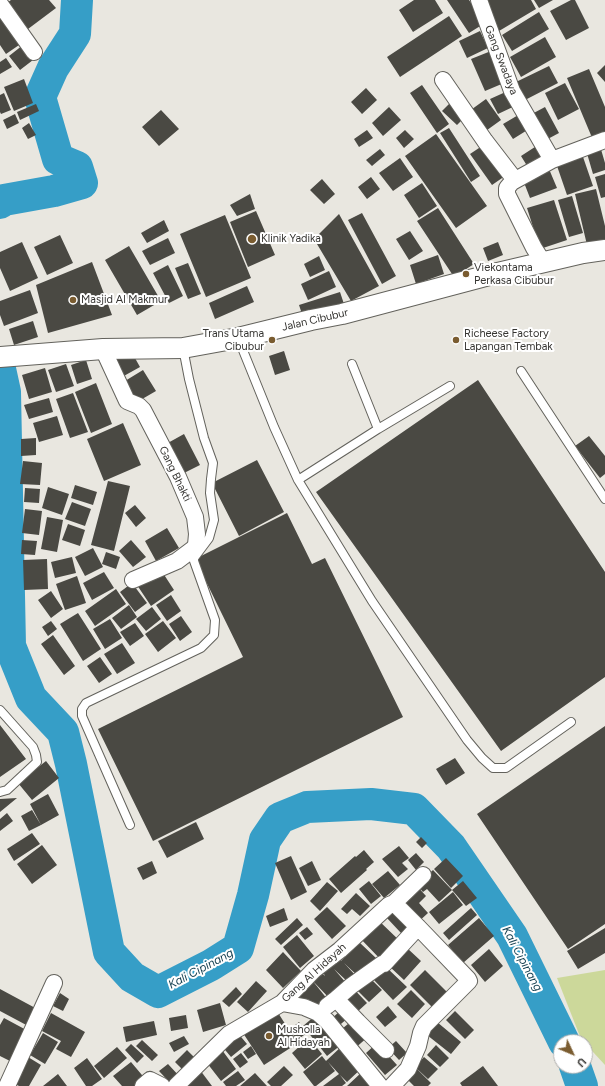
<!DOCTYPE html>
<style>
body{margin:0}
#map{position:relative;width:605px;height:1086px;overflow:hidden;background:#e9e7e0;font-family:Figtree,sans-serif}
canvas{display:block}
.north{position:absolute;left:553px;top:1034px;width:40px;height:40px;box-sizing:border-box;background:#fff;border:1px solid #afaead;border-radius:50%;rotate:134deg;font-size:11px;font-weight:700;line-height:16px;text-align:center;color:#363532}
.north::after{content:'';display:block;margin:auto;width:14px;height:18px;background:#7a5c30;clip-path:polygon(50% 0,100% 100%,50% 72%,0 100%)}
</style>
<div id="map">
<canvas width="605" height="1086"></canvas>
<div class="north">U</div>
</div>
<script>
const context = document.querySelector('canvas').getContext('2d');
context.lineJoin = 'round';
function fill(path, color) { context.fillStyle = color; context.fill(path, 'evenodd'); }
const poly = rows => new Path2D(rows.map(r => 'M' + r).join(''));
function stroke(path, color, width, dash) { context.strokeStyle = color; context.lineWidth = width; context.lineCap = dash ? 'butt' : 'round'; context.setLineDash(dash || []); context.stroke(path); }
function write(font, color, halo, rows, align = 'center') {
  context.font = font + ' Figtree,sans-serif'; context.lineWidth = 4; context.setLineDash([]); context.textBaseline = 'middle'; context.strokeStyle = halo; context.fillStyle = color; for (const [text, x, y, turn = 0] of rows) {
    context.save(); context.translate(x, y); context.rotate((+turn || 0) * Math.PI / 180); context.textAlign = isNaN(turn) ? turn : align; if (halo) context.strokeText(text, 0, 0); context.fillText(text, 0, 0); context.restore();
  }
}
fill(poly([
 [605,970,605,1065,581,1039,557,978]
]), '#ccd89a');
stroke(poly([
 [0,203,4,200,54,191,82,183,77,167,58,159,40,97,53,68,75,34,77,0],
 [0,369,5,392,10,646,31,698,63,732,71,764,109,952,132,977,158,992,211,965,238,948,253,895,265,840,280,818,307,807,371,804,414,809,451,847,512,936,564,1042],
 [575,1066,582,1086]
]), '#369ec7', 32);
fill(poly([
 [11,0,49,0,56,8,24,32,4,5],
 [414,0,435,0,443,13,413,32,399,10],
 [447,0,469,0,485,23,469,33],
 [482,0,531,0,536,9,499,31],
 [534,0,553,0,539,8],
 [571,0,575,0,589,28,566,40,550,11],
 [539,12,549,29,512,51,502,35],
 [0,15,22,43,6,54,0,45],
 [449,16,462,36,400,77,387,57],
 [480,31,488,48,467,58,459,41],
 [545,37,556,57,521,77,510,57],
 [23,45,33,60,20,70,9,56],
 [491,51,504,83,485,91,471,59],
 [6,58,12,67,0,74,0,62],
 [605,65,605,82,597,73],
 [549,66,558,83,525,100,516,82],
 [589,69,605,107,605,135,593,140,567,78],
 [24,79,33,103,14,111,4,87],
 [565,83,579,109,558,120,545,93],
 [422,85,449,124,437,133,410,93],
 [366,88,377,100,362,114,351,102],
 [510,90,517,105,498,114,490,99],
 [4,93,11,110,1,114,0,112,0,95],
 [486,99,501,120,483,133,468,112],
 [450,103,465,117,457,125,442,111],
 [36,104,39,111,20,120,17,112],
 [389,107,401,120,383,136,372,123],
 [545,107,559,133,544,141,530,115],
 [161,110,179,129,159,146,142,127],
 [15,114,19,123,7,129,3,120],
 [520,114,529,129,513,139,503,124],
 [29,123,36,135,28,139,22,128],
 [449,128,480,176,471,182,440,133],
 [367,130,373,138,359,147,354,139],
 [405,130,414,139,404,148,396,138],
 [436,134,487,206,456,228,405,156],
 [538,145,546,159,529,169,521,156],
 [482,146,505,176,492,185,470,154],
 [600,146,605,163,605,170,593,174,586,150],
 [380,149,385,155,372,166,366,160],
 [582,154,593,186,567,195,556,163],
 [400,158,413,177,393,191,379,173],
 [549,169,557,188,530,198,523,180],
 [605,174,605,197,601,198,595,177],
 [371,177,380,189,367,199,358,187],
 [322,179,335,194,324,204,310,190],
 [422,183,437,206,419,218,404,195],
 [596,189,605,226,605,240,587,245,575,194],
 [250,194,255,209,237,216,230,205],
 [572,196,583,233,569,237,558,200],
 [554,200,567,240,540,249,527,208],
 [438,208,474,264,454,277,417,221],
 [256,211,275,255,248,267,230,222],
 [362,213,396,276,382,284,348,220],
 [339,214,379,286,351,301,314,239],
 [225,215,251,278,206,297,180,234],
 [164,220,169,231,147,243,141,233],
 [410,231,423,251,409,260,396,239],
 [60,235,73,263,47,275,34,247],
 [168,238,175,253,150,265,142,251],
 [22,242,38,278,10,291,0,268,0,252],
 [498,242,503,255,488,261,483,248],
 [129,246,161,301,137,315,105,260],
 [438,255,444,274,416,284,410,265],
 [319,256,325,270,310,277,304,264],
 [92,262,112,315,48,333,36,285],
 [188,263,201,294,188,299,175,268],
 [168,265,183,296,169,303,153,273],
 [329,271,336,287,308,300,301,284],
 [247,286,254,302,215,319,209,303],
 [30,290,38,313,4,326,0,315,0,301],
 [340,292,344,304,303,317,299,305],
 [33,321,38,337,14,345,9,329],
 [131,351,140,367,122,377,114,361],
 [284,351,290,370,275,375,269,356],
 [86,360,92,379,77,384,71,365],
 [66,364,74,386,56,392,48,370],
 [45,368,52,392,29,399,22,375],
 [143,370,156,391,137,402,125,381],
 [478,380,605,572,605,677,501,751,316,492],
 [96,383,112,424,91,433,75,392],
 [73,393,88,432,70,438,56,399],
 [49,398,53,412,29,419,24,405],
 [57,416,63,435,39,442,33,423],
 [123,423,141,465,104,481,87,439],
 [184,434,200,465,182,474,166,444],
 [589,436,605,456,605,474,600,478,575,446],
 [36,438,36,455,21,456,21,439],
 [257,460,284,512,239,536,212,483],
 [23,461,42,463,40,485,20,484],
 [108,481,130,486,114,551,91,545],
 [75,485,97,492,93,505,71,498],
 [48,487,69,494,62,515,42,508],
 [25,488,40,489,39,503,24,502],
 [72,502,91,509,85,526,65,519],
 [135,505,146,518,136,527,125,513],
 [25,509,42,511,39,535,22,533],
 [287,513,312,564,325,558,403,717,153,841,98,729,243,657,195,559],
 [47,517,63,520,57,552,41,549],
 [68,524,85,530,80,546,62,540],
 [167,528,179,548,156,561,145,541],
 [22,540,37,541,35,555,21,554],
 [131,540,146,557,133,567,119,551],
 [93,548,103,567,85,576,75,557],
 [106,552,120,557,116,569,102,564],
 [72,557,76,573,55,578,51,562],
 [47,559,48,589,24,590,23,560],
 [161,570,174,590,151,606,137,585],
 [104,572,114,588,92,600,83,583],
 [77,576,86,603,65,610,56,584],
 [132,583,147,603,135,612,120,592],
 [116,589,126,604,95,626,85,611],
 [51,591,63,609,51,618,38,600],
 [171,595,181,611,167,621,156,605],
 [129,605,137,617,121,629,112,618],
 [152,607,161,619,146,631,136,619],
 [78,613,101,649,83,661,60,624],
 [181,616,192,632,180,641,169,624],
 [110,619,122,638,105,649,93,629],
 [51,621,57,629,48,636,42,627],
 [163,621,176,638,158,652,145,634],
 [135,623,144,636,130,646,120,632],
 [53,635,75,666,64,675,41,644],
 [122,643,135,663,117,674,104,654],
 [100,657,112,674,99,683,87,666],
 [0,725,26,759,0,777],
 [605,726,605,924,568,949,477,814],
 [455,758,465,773,446,785,436,769],
 [46,761,59,778,32,800,18,783],
 [48,794,59,815,41,825,30,804],
 [17,798,0,812,0,799],
 [32,810,41,825,29,831,21,816],
 [7,813,13,821,0,831,0,819],
 [196,822,204,839,167,858,158,841],
 [32,833,40,844,14,861,7,849],
 [421,837,427,843,422,848,416,842],
 [42,845,57,865,32,884,17,864],
 [399,846,409,858,402,863,408,869,398,877,382,859],
 [364,850,374,862,366,869,367,870,341,893,329,879,355,856,356,857],
 [416,853,424,862,416,870,408,860],
 [291,856,307,892,291,900,275,863],
 [446,858,463,876,451,888,434,869],
 [152,861,157,873,143,880,137,868],
 [312,861,321,880,308,886,299,868],
 [433,870,452,890,439,902,427,889,423,892,417,885],
 [388,871,400,885,384,898,372,884],
 [369,881,381,896,371,904,359,889],
 [463,881,477,898,466,906,452,890],
 [327,882,338,891,320,911,310,901],
 [416,885,426,896,419,903,428,913,416,924,396,902],
 [453,892,463,905,439,924,429,912],
 [356,893,370,906,360,916,352,909,347,914,341,909],
 [327,907,346,926,332,939,314,919],
 [284,908,288,920,270,927,266,916],
 [471,908,477,915,449,940,443,933],
 [394,909,409,926,401,933,386,917],
 [297,918,303,925,281,945,275,939],
 [376,918,403,944,384,963,358,936],
 [479,918,494,936,463,963,448,945],
 [307,927,313,934,305,940,299,933],
 [605,928,605,953,578,969,567,951],
 [297,935,314,956,300,968,283,947],
 [359,942,377,959,360,978,344,963,357,977,350,984,334,969,347,984,331,1000,310,978,319,970,325,976,323,972,331,965,332,967,340,960,341,961],
 [407,948,421,961,404,980,389,966],
 [489,949,503,966,485,982,471,965],
 [283,952,301,971,283,988,266,970],
 [386,967,407,987,393,1000,373,979],
 [425,970,449,994,434,1009,410,985],
 [368,976,382,990,369,1002,355,988],
 [312,980,328,1000,317,1010,308,999,300,1006,292,996],
 [256,981,267,991,248,1012,237,1002],
 [351,986,367,1003,356,1013,341,997],
 [236,987,242,994,229,1007,222,1001],
 [0,989,39,1010,30,1027,0,1011],
 [411,990,425,1004,412,1018,397,1004],
 [60,993,69,999,63,1011,53,1006],
 [220,1003,226,1025,203,1032,197,1010],
 [388,1006,397,1017,385,1027,376,1017],
 [275,1008,289,1030,299,1022,307,1033,297,1040,290,1031,298,1043,264,1065,241,1030],
 [341,1010,348,1018,335,1029,328,1022],
 [455,1011,474,1030,465,1039,446,1020],
 [51,1013,85,1032,71,1057,56,1049,61,1041,42,1031],
 [186,1015,188,1028,171,1031,169,1018],
 [316,1015,341,1045,327,1056,303,1026],
 [4,1018,30,1032,14,1063,0,1056,0,1025],
 [354,1019,369,1036,353,1050,337,1033],
 [154,1021,157,1035,126,1042,123,1027],
 [437,1022,461,1042,451,1054,427,1035],
 [237,1032,247,1044,231,1057,221,1045],
 [43,1033,58,1042,45,1064,30,1055],
 [184,1036,189,1044,174,1052,169,1043],
 [309,1038,322,1054,305,1069,292,1053],
 [142,1040,158,1055,152,1061,136,1046],
 [396,1041,407,1053,399,1060,388,1048],
 [377,1043,397,1065,385,1075,366,1053],
 [131,1044,144,1056,137,1063,125,1050],
 [343,1045,363,1067,347,1082,340,1075,346,1083,342,1086,323,1086,339,1074,328,1062,335,1071,316,1086,314,1086,303,1072,322,1056,326,1061],
 [436,1045,449,1058,440,1067,427,1055],
 [251,1046,256,1054,248,1059,243,1052],
 [117,1047,127,1058,104,1078,94,1066],
 [187,1050,199,1062,187,1074,175,1062],
 [222,1050,236,1069,221,1081,207,1063],
 [241,1053,248,1062,240,1068,233,1059],
 [28,1057,41,1065,29,1086,19,1086,13,1083],
 [424,1057,438,1069,428,1079,415,1067],
 [87,1058,102,1079,92,1086,86,1086,74,1068],
 [131,1062,147,1081,141,1086,122,1086,113,1076],
 [168,1064,181,1078,173,1086,159,1071],
 [284,1066,293,1075,281,1086,271,1086,267,1082],
 [483,1066,498,1086,462,1086,460,1083],
 [417,1069,431,1083,428,1086,414,1086,407,1079],
 [200,1070,212,1086,186,1086],
 [238,1071,245,1080,236,1086,226,1086,223,1082],
 [362,1072,371,1086,347,1086],
 [255,1073,267,1086,240,1086],
 [58,1074,67,1086,43,1086]
]), '#4a4943');
const service = poly([
 [238,338,274,427,298,480,372,601,467,740,482,758,493,768,506,768,571,722],
 [352,364,378,429],
 [521,371,605,499],
 [298,480,378,429,450,386],
 [0,710,33,747,36,755,37,762,7,790,0,792],
 [130,825,82,716,82,709,86,703,201,648,214,635,215,620,194,561,194,558,209,538,214,520,210,493,211,479,213,463,204,438,189,379,183,348]
]);
const minor = poly([
 [479,0,512,91,552,160],
 [0,4,34,52],
 [443,80,485,141,515,180],
 [543,262,534,248,507,194,507,188,512,182,552,160,605,140],
 [103,349,127,401,139,406,143,410,178,477,195,517,197,534,196,545,193,549,177,561,133,580],
 [394,903,423,875],
 [336,999,351,986,382,964,384,964,418,927],
 [282,1003,304,1007,318,1013,327,1021,380,1086],
 [327,1006,336,999,358,1022,386,1050],
 [7,1086,54,983],
 [143,1086,150,1080,162,1086],
 [176,1086,229,1034,282,1003,314,970,340,950,389,905,394,903,418,927,468,979,469,981,424,1026,421,1033,418,1046,408,1069,392,1086]
]);
const tertiary = poly([
 [0,357,103,349,183,348,238,338,311,320,342,314,489,275,583,253,605,250]
]);
stroke(service, '#63625c', 10);
stroke(minor, '#63625c', 18);
stroke(tertiary, '#63625c', 22);
stroke(service, '#fff', 8);
stroke(minor, '#fff', 16);
stroke(tertiary, '#fff', 20);
for (const [x, y, r, color] of [
 [252,239,5,"#7a5c30"],
 [466,274,4,"#7a5c30"],
 [73,300,4,"#7a5c30"],
 [272,340,4,"#7a5c30"],
 [456,340,4,"#7a5c30"],
 [269,1036,4,"#7a5c30"]
]) { const dot = new Path2D(); dot.arc(x, y, r, 0, 2 * Math.PI); context.fillStyle = color; context.fill(dot); stroke(dot, '#fff', 1.5); }
write('11px', '#363532', '#fff', [
 ["Gang Swadaya",501,60,69],
 ["Jalan Cibubur",315,320,-13],
 ["Gang Bhakti",175,474,64],
 ["Gang Al Hidayah",314,973,-42]
]);
write('11px', '#363532', '#fff', [
 ["Klinik Yadika",261,239],
 ["Viekontama",474,268],
 ["Perkasa Cibubur",474,281],
 ["Masjid Al Makmur",81,300],
 ["Trans Utama",264,334,"right"],
 ["Cibubur",264,347,"right"],
 ["Richeese Factory",464,334],
 ["Lapangan Tembak",464,347],
 ["Musholla",277,1030],
 ["Al Hidayah",277,1043]
], 'left');
write('italic 12px', '#123e4f', '#fff', [
 ["Kali Cipinang",522,959,62],
 ["Kali Cipinang",201,969,-28]
]);
</script>
